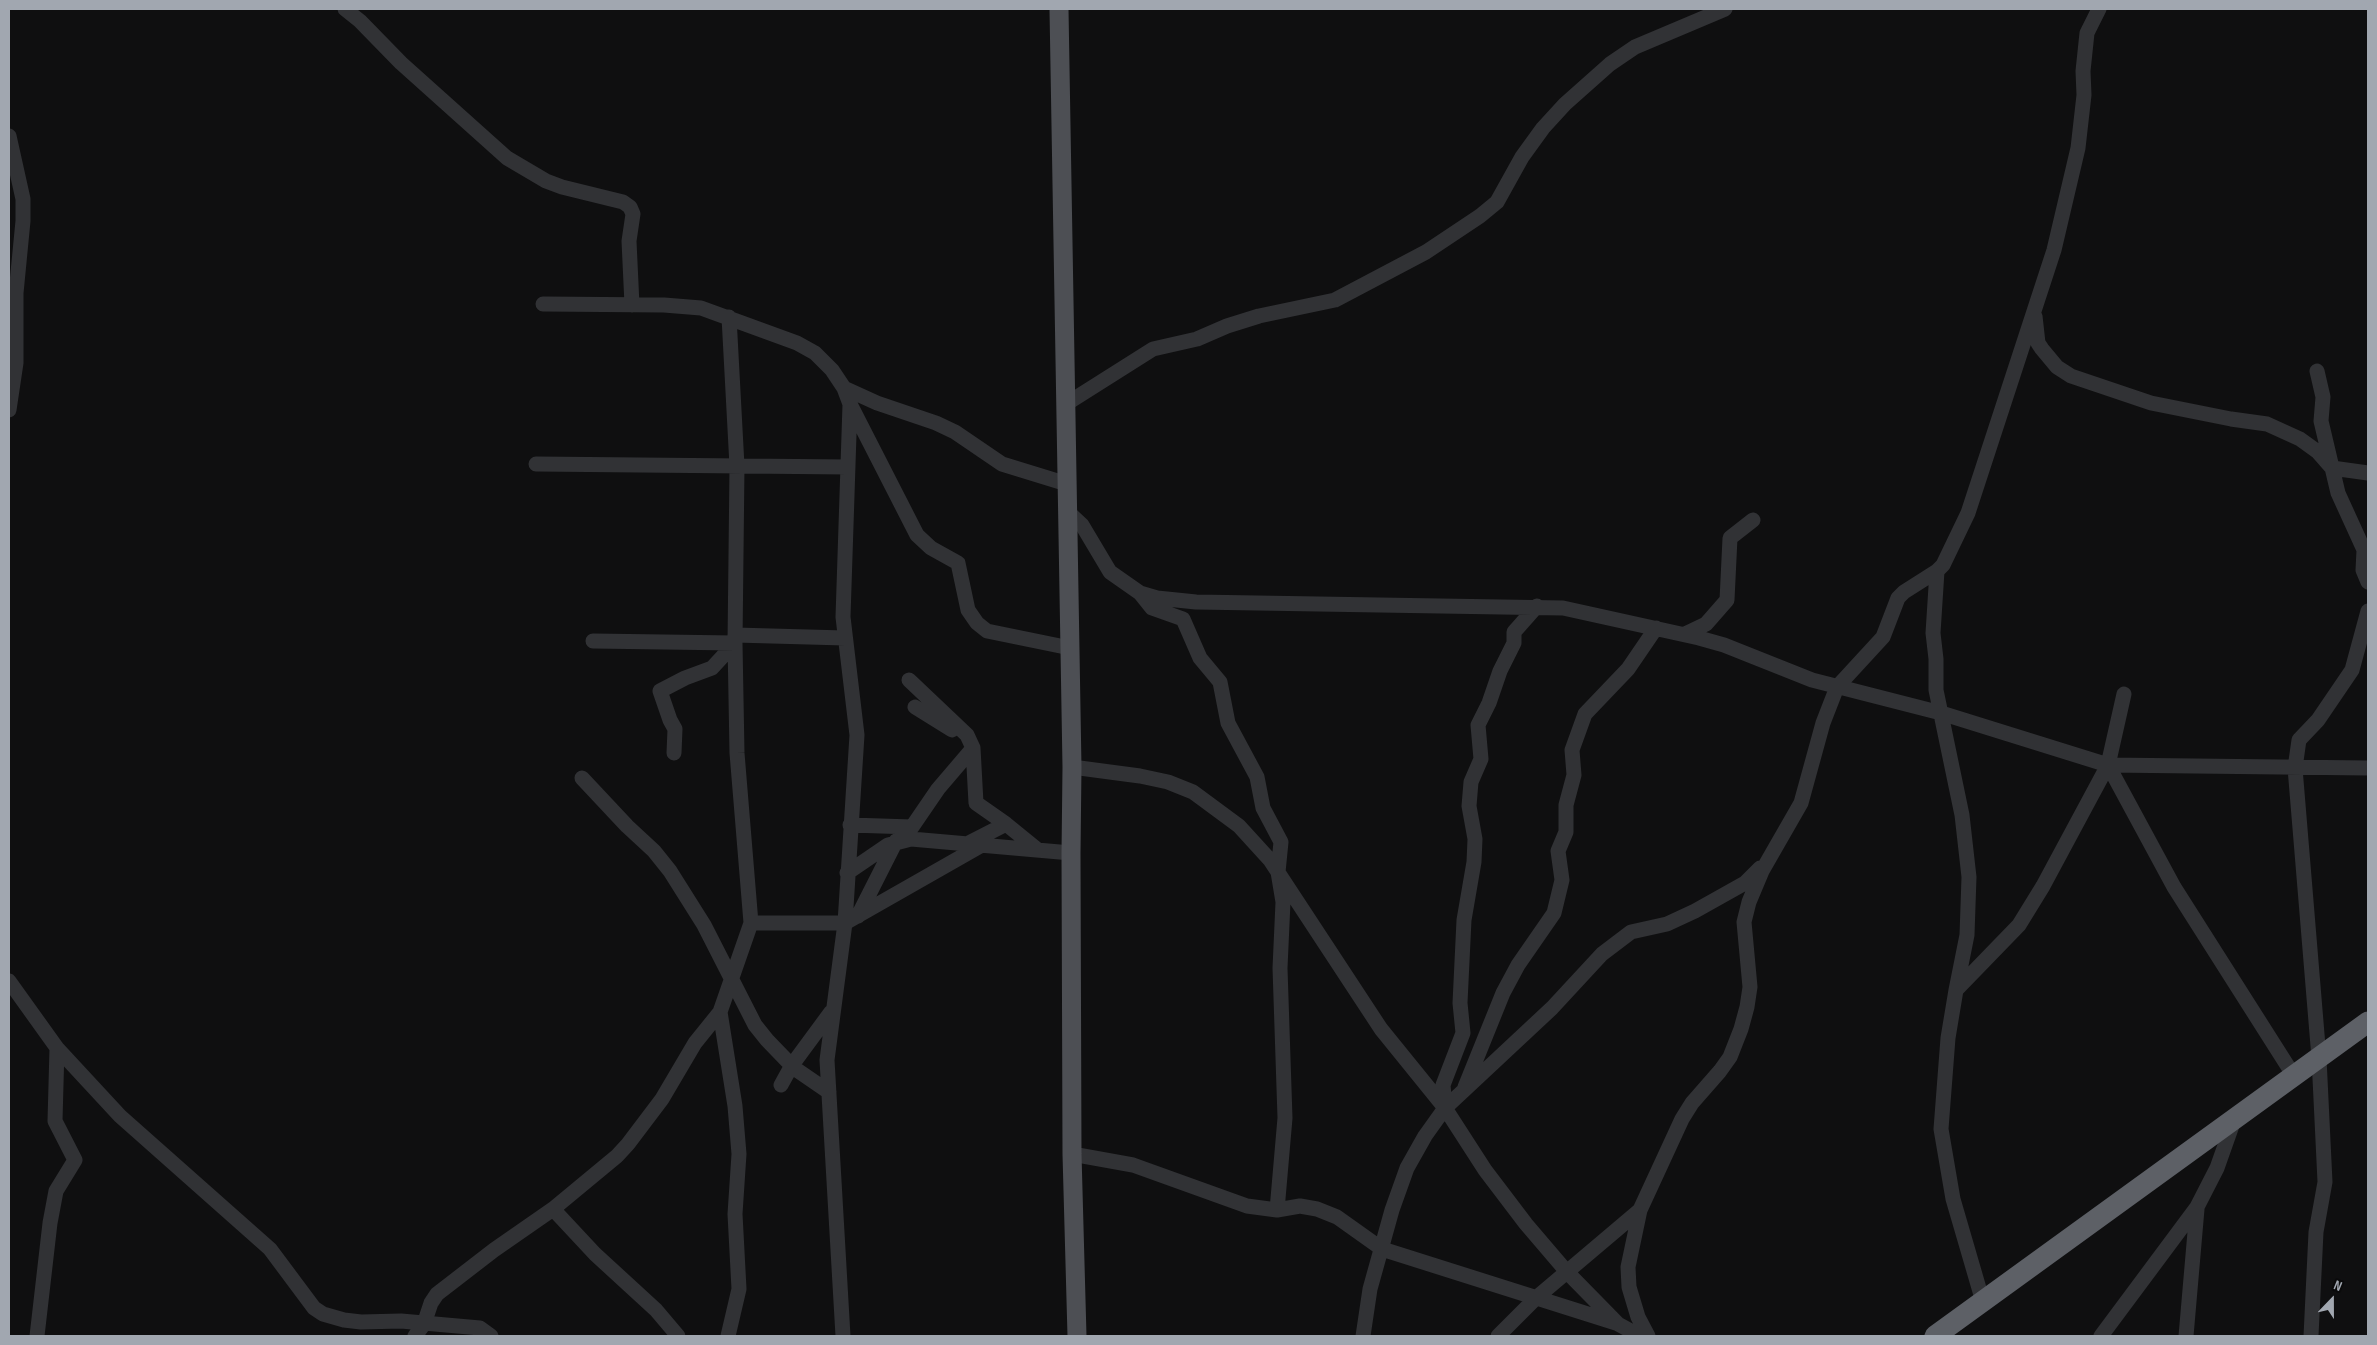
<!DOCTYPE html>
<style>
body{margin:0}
#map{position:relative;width:2377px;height:1345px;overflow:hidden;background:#0f0f10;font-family:"Sofia Sans Condensed",sans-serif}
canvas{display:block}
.frame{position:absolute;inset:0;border:10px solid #a1a7b0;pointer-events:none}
.north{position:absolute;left:2307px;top:1275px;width:50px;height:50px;-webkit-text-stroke:4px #0a0a0b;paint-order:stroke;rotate:22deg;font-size:14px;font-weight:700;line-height:20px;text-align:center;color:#a1a7b0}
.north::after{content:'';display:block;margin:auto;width:18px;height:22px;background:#a1a7b0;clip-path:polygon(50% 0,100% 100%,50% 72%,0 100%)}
</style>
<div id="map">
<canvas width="2377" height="1345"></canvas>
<div class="frame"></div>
<div class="north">N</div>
</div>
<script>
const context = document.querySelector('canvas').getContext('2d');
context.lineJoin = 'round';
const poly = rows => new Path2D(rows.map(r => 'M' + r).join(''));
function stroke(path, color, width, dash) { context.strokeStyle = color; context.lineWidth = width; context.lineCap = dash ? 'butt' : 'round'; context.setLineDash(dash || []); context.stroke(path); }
stroke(poly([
 [345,9,360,21,401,63,507,158,546,181,562,187,623,202,630,207,633,214,629,241,632,305],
 [9,136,23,199,23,221,16,293,16,363,9,410],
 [543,304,664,305,701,308,797,343,815,353,832,370,844,388,850,404,917,535,931,548,958,563,968,610,977,623,987,631,1070,648],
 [2035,316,2038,343,2042,349,2057,367,2071,376,2151,403,2231,419,2267,424,2300,439,2318,452,2332,468,2368,473],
 [729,317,737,466,735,643,737,753,751,923],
 [2317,371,2323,397,2321,421,2338,493,2364,550,2363,570,2368,582],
 [844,388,877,403,936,423,955,432,1002,464,1067,484],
 [1066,404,1153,349,1197,339,1227,326,1259,316,1335,300,1426,252,1480,216,1497,202,1522,157,1543,128,1565,104,1610,64,1635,47,1725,9],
 [536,464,848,467],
 [1068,512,1082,525,1110,572,1140,593,1157,598,1196,602,1563,608,1699,638,1724,645,1812,680,1941,713,2108,765,2368,768],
 [1937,571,1933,633,1936,659,1936,690,1962,815,1969,877,1967,935,1956,990],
 [1140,593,1152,608,1183,619,1200,658,1220,682,1228,723,1257,777,1263,808,1281,842,1278,872,1283,902,1280,968,1285,1118,1277,1210],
 [1685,634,1706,624,1727,600,1730,538,1753,520],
 [735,635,845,638],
 [593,641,735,643],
 [909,680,967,735,973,748],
 [2124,694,2108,765,2174,887,2294,1076],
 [915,707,952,730],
 [674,753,675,729,670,720,660,691,685,678,712,668,735,643],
 [1072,767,1140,776,1168,782,1193,792,1239,826,1270,860,1381,1029,1445,1108,1485,1170,1526,1224,1567,1272,1618,1324,1640,1336],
 [582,778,627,826,654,851,670,871,704,925,755,1025,767,1040,794,1068,829,1092],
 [850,825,912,827,938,789,973,748,976,803,1006,824],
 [967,844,1006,824,1038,850],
 [847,873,888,845,911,839,1071,853],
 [858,916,896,841],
 [9,981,57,1048,120,1116,270,1249,314,1308,323,1314,344,1320,361,1322,401,1321,480,1328,491,1336],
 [720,1012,735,1106,739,1154,735,1214,739,1289,728,1336],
 [781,1085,792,1065,831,1012],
 [1465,1087,1503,993,1518,965,1554,913,1562,880,1558,851,1566,832,1566,805,1574,775,1572,750,1585,714,1628,669,1656,628],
 [1445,1108,1443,1085,1463,1033,1460,1003,1464,920,1474,862,1475,839,1469,806,1471,782,1481,759,1478,725,1489,703,1500,671,1514,643,1514,632,1537,606],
 [1072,1154,1133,1165,1247,1206,1277,1210,1300,1206,1317,1209,1337,1217,1382,1249,1616,1323],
 [553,1209,595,1254,656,1310,678,1336],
 [1983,1302,1953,1199,1941,1129,1948,1038,1956,990,2019,925,2043,886,2108,765],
 [37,1336,50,1223,56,1191,75,1160,55,1121,57,1048],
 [415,1336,424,1324,431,1303,437,1294,494,1250,553,1209,617,1156,628,1144,662,1099,695,1043,720,1012,751,923,845,923,982,845],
 [843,1336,827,1060,845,923,857,735,843,617,850,404],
 [1363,1336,1370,1289,1392,1210,1407,1168,1425,1136,1445,1108,1552,1008,1602,954,1631,932,1667,924,1695,911,1745,883,1760,868],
 [1498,1336,1536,1298,1640,1210],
 [1648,1336,1638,1317,1629,1287,1628,1267,1640,1210,1682,1119,1692,1103,1720,1071,1730,1057,1741,1029,1747,1007,1750,987,1744,922,1749,902,1762,871,1801,803,1823,723,1837,687,1883,637,1898,598,1904,592,1937,571,1943,565,1968,513,2054,250,2078,148,2084,95,2083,71,2087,33,2099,9],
 [2101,1336,2197,1207,2217,1168,2234,1120],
 [2186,1336,2197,1209],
 [2311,1336,2316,1232,2325,1182,2319,1058,2295,768,2299,740,2318,720,2352,670,2368,611]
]), '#313235', 15);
stroke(poly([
 [1059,9,1072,767,1071,853,1072,1154,1077,1336]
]), '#4d4f54', 19);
stroke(poly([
 [1935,1336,2368,1022]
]), '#5d6066', 21);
</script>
